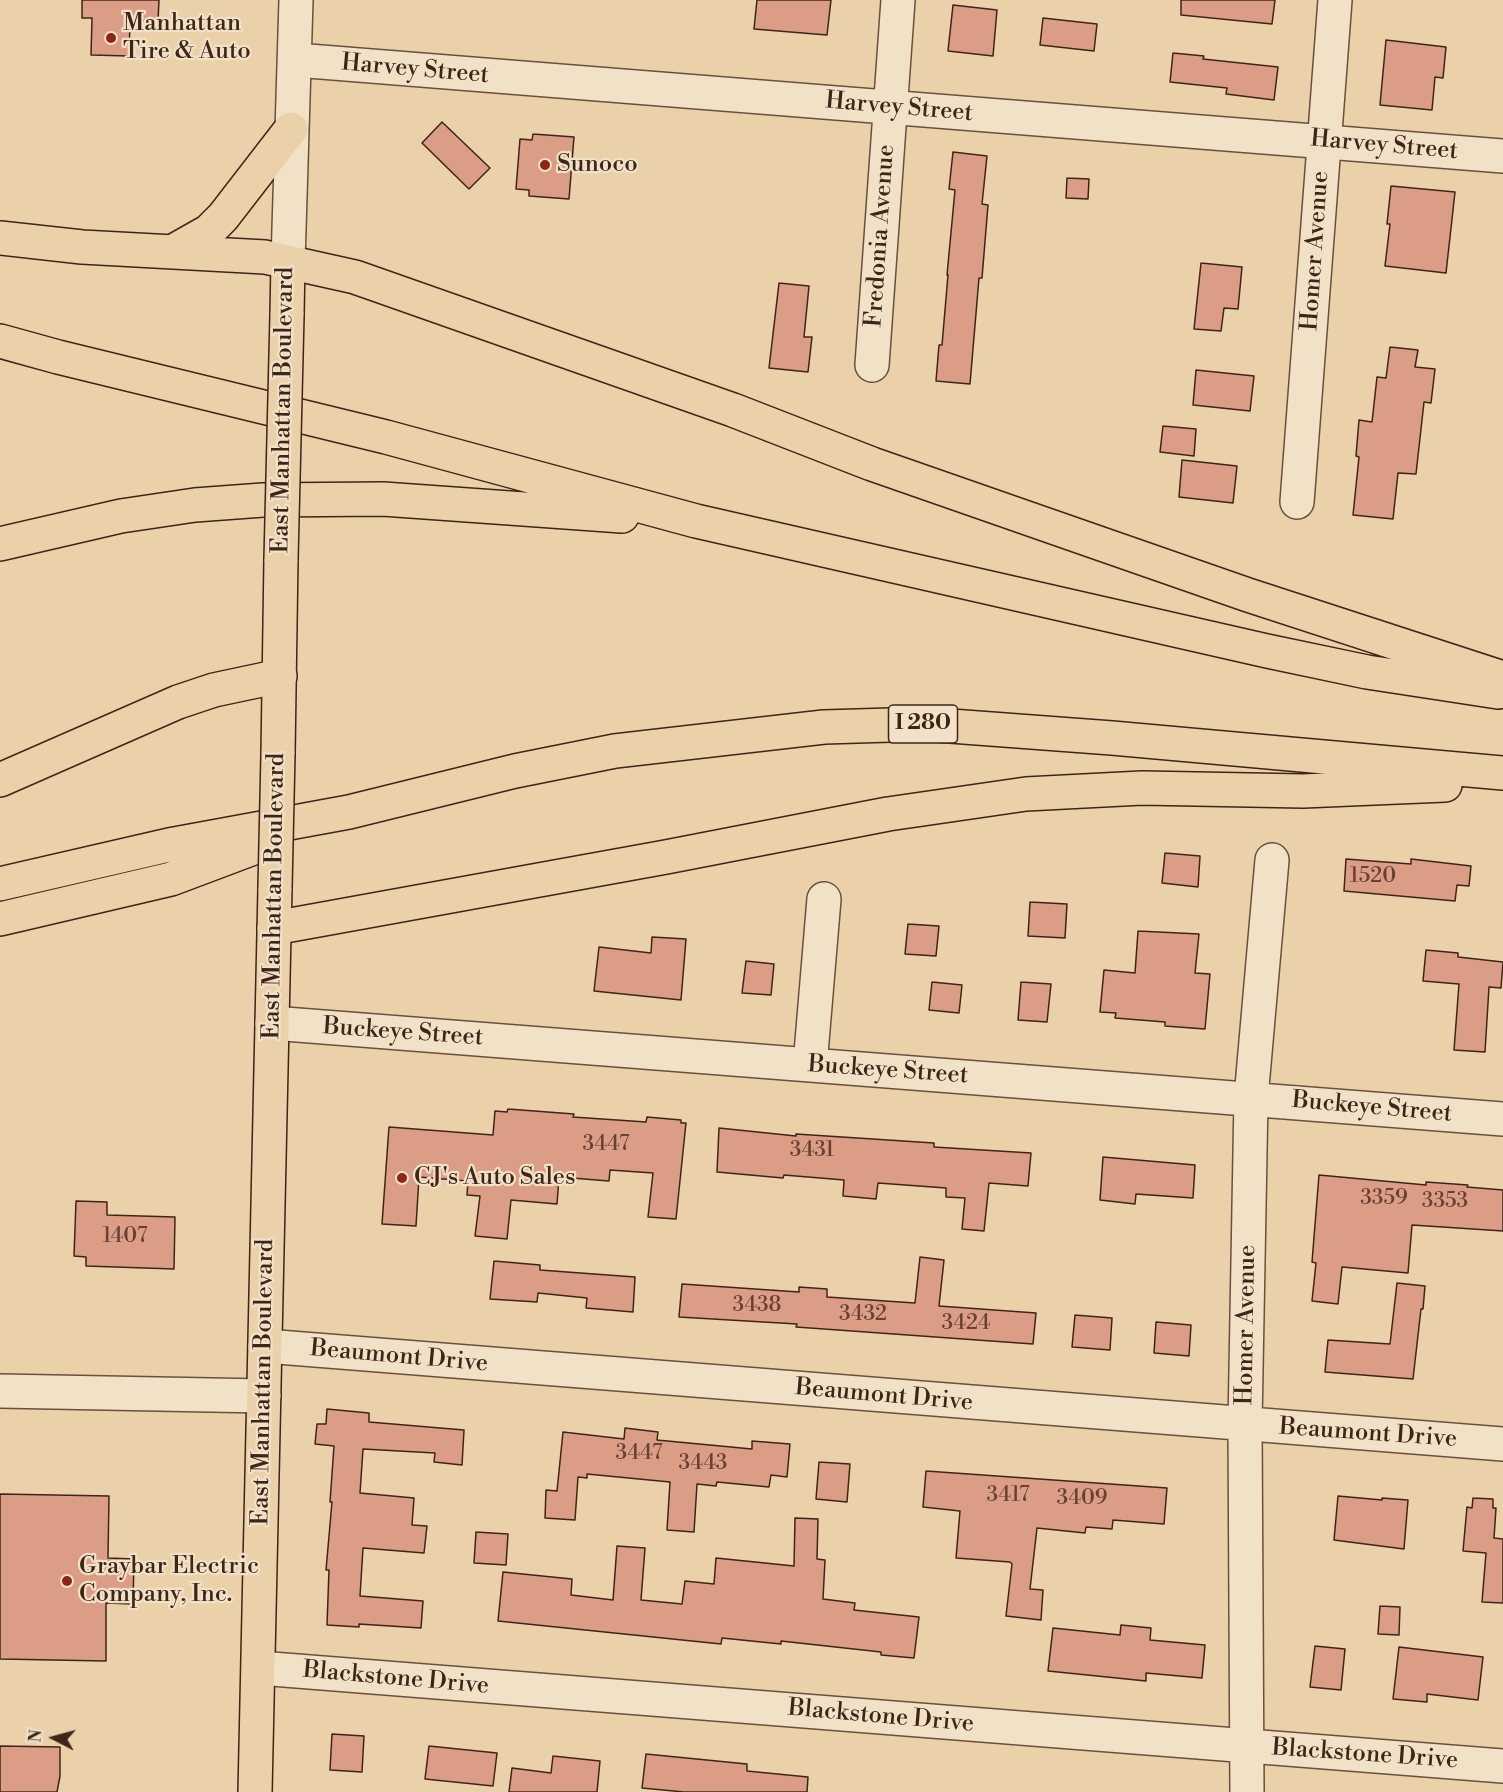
<!DOCTYPE html>
<style>
body{margin:0}
#map{position:relative;width:1503px;height:1792px;overflow:hidden;background:#ead1a9;font-family:"Libre Bodoni",serif}
canvas{display:block}
.north{position:absolute;left:24px;top:1708px;width:60px;height:60px;-webkit-text-stroke:4px #f1e1c7;paint-order:stroke;rotate:276deg;font-size:16px;font-weight:700;line-height:24px;text-align:center;color:#3f2419}
.north::after{content:'';display:block;margin:auto;width:21px;height:27px;background:#3f2419;clip-path:polygon(50% 0,100% 100%,50% 72%,0 100%)}
</style>
<div id="map">
<canvas width="1503" height="1792"></canvas>
<div class="north">N</div>
</div>
<script>
const context = document.querySelector('canvas').getContext('2d');
context.lineJoin = 'round';
function fill(path, color) { context.fillStyle = color; context.fill(path, 'evenodd'); }
const poly = rows => new Path2D(rows.map(r => 'M' + r).join(''));
function stroke(path, color, width, dash) { context.strokeStyle = color; context.lineWidth = width; context.lineCap = dash ? 'butt' : 'round'; context.setLineDash(dash || []); context.stroke(path); }
function write(font, color, halo, rows, align = 'center') {
  context.font = font + ' "Libre Bodoni",serif'; context.lineWidth = 4.5; context.setLineDash([]); context.textBaseline = 'middle'; context.strokeStyle = halo; context.fillStyle = color; for (const [text, x, y, turn = 0] of rows) {
    context.save(); context.translate(x, y); context.rotate((+turn || 0) * Math.PI / 180); context.textAlign = isNaN(turn) ? turn : align; if (halo) context.strokeText(text, 0, 0); context.fillText(text, 0, 0); context.restore();
  }
}
const building = poly([
 [82,0,159,0,158,21,130,20,129,56,91,55,92,18,82,18,82,0],
 [757,0,831,0,827,35,754,29,757,0],
 [1181,0,1275,0,1272,24,1181,15,1181,0],
 [953,5,997,10,993,56,948,51,953,5],
 [1043,18,1097,24,1094,51,1040,45,1043,18],
 [1386,40,1446,47,1443,78,1435,77,1432,110,1380,105,1386,40],
 [1173,53,1204,56,1203,59,1278,67,1274,100,1226,94,1227,88,1170,82,1173,53],
 [442,122,490,168,469,189,422,143,442,122],
 [533,134,574,137,569,199,529,196,529,190,516,189,520,139,532,140,533,134],
 [953,152,987,156,982,204,988,205,982,278,979,278,970,384,936,381,939,345,942,345,948,275,947,275,955,190,949,189,953,152],
 [1067,178,1089,179,1088,199,1066,198,1067,178],
 [1391,186,1455,192,1446,273,1385,266,1390,224,1387,224,1391,186],
 [1201,263,1242,267,1238,309,1224,308,1221,331,1194,329,1201,263],
 [779,283,809,286,804,337,812,337,808,372,769,368,779,283],
 [1390,347,1418,350,1415,367,1435,369,1431,403,1424,402,1416,474,1398,473,1393,519,1353,515,1359,457,1356,456,1359,420,1372,422,1377,377,1386,378,1390,347],
 [1196,370,1254,376,1250,411,1193,405,1196,370],
 [1163,426,1196,429,1194,456,1160,452,1163,426],
 [1182,460,1237,466,1233,503,1179,497,1182,460],
 [1165,853,1200,856,1198,887,1162,883,1165,853],
 [1346,859,1411,864,1411,859,1471,866,1469,886,1457,885,1455,901,1344,891,1346,859],
 [1030,902,1067,904,1065,938,1028,936,1030,902],
 [908,924,939,926,936,956,905,954,908,924],
 [1138,931,1199,934,1195,973,1210,974,1205,1029,1165,1026,1165,1022,1115,1018,1116,1013,1100,1012,1104,970,1135,973,1138,931],
 [652,937,686,939,681,1000,594,991,599,947,651,953,652,937],
 [1426,950,1458,953,1458,957,1503,962,1501,988,1489,987,1485,1052,1454,1050,1459,984,1423,981,1426,950],
 [746,961,774,964,771,995,742,993,746,961],
 [932,982,962,985,959,1013,929,1010,932,982],
 [1021,982,1051,984,1047,1022,1018,1020,1021,982],
 [508,1109,574,1114,573,1117,646,1122,647,1117,681,1120,681,1123,686,1123,676,1219,648,1217,653,1173,610,1170,609,1181,559,1177,557,1204,511,1200,507,1239,475,1236,480,1196,467,1195,468,1181,419,1177,416,1226,382,1224,389,1127,493,1135,495,1111,507,1112,508,1109],
 [719,1128,796,1136,796,1134,934,1143,934,1147,1031,1153,1028,1186,989,1183,984,1231,962,1229,965,1198,946,1197,946,1188,878,1183,876,1199,843,1196,844,1180,784,1175,783,1178,717,1172,719,1128],
 [1103,1157,1195,1165,1193,1198,1136,1194,1135,1204,1100,1200,1103,1157],
 [1319,1175,1426,1185,1426,1182,1468,1185,1467,1187,1503,1190,1503,1231,1412,1225,1408,1273,1342,1267,1338,1304,1312,1301,1316,1263,1312,1262,1319,1175],
 [76,1201,107,1202,107,1215,175,1217,174,1269,86,1266,86,1257,74,1256,76,1201],
 [920,1257,944,1260,939,1306,1036,1313,1033,1344,796,1327,797,1324,679,1317,682,1284,799,1292,799,1287,827,1289,827,1297,915,1303,920,1257],
 [494,1261,540,1265,540,1270,635,1277,633,1312,586,1308,587,1298,538,1293,537,1302,490,1299,494,1261],
 [1397,1283,1425,1286,1423,1309,1421,1309,1413,1379,1325,1372,1328,1340,1390,1344,1397,1283],
 [1075,1315,1112,1318,1110,1350,1072,1347,1075,1315],
 [1156,1322,1191,1325,1189,1356,1154,1353,1156,1322],
 [327,1409,369,1413,369,1422,464,1430,462,1465,434,1462,435,1453,363,1449,360,1493,414,1498,412,1525,427,1526,424,1553,363,1548,360,1596,423,1601,421,1628,359,1624,359,1627,327,1625,329,1570,326,1570,332,1502,330,1502,334,1446,315,1444,317,1424,326,1424,327,1409],
 [625,1428,658,1432,657,1440,752,1449,752,1441,790,1444,787,1477,771,1475,769,1487,717,1482,716,1486,697,1484,694,1532,667,1530,670,1482,587,1474,587,1478,578,1477,575,1520,545,1518,546,1490,557,1491,563,1432,624,1439,625,1428],
 [819,1462,850,1464,847,1502,816,1499,819,1462],
 [926,1471,1167,1488,1164,1524,1113,1520,1112,1529,1086,1527,1085,1533,1037,1528,1030,1589,1043,1590,1041,1620,1006,1616,1012,1564,1010,1562,956,1558,960,1511,923,1507,926,1471],
 [0,1494,109,1496,108,1558,134,1559,133,1604,106,1603,106,1661,0,1659,0,1494],
 [1338,1496,1382,1500,1382,1498,1408,1500,1404,1549,1334,1540,1338,1496],
 [1473,1498,1493,1499,1493,1508,1496,1508,1494,1538,1503,1539,1503,1603,1482,1602,1486,1553,1463,1551,1467,1507,1472,1508,1473,1498],
 [795,1518,818,1519,817,1559,825,1560,823,1599,855,1603,854,1610,919,1617,914,1658,881,1655,881,1652,781,1641,781,1644,722,1638,721,1644,498,1621,503,1572,572,1579,571,1595,613,1600,617,1546,645,1548,641,1600,682,1604,685,1581,714,1584,716,1558,794,1566,795,1518],
 [476,1532,508,1534,506,1565,474,1563,476,1532],
 [1380,1606,1400,1607,1399,1635,1378,1634,1380,1606],
 [1121,1625,1151,1628,1150,1640,1205,1645,1202,1678,1146,1673,1146,1681,1048,1671,1053,1628,1120,1635,1121,1625],
 [1315,1646,1345,1649,1341,1690,1310,1687,1315,1646],
 [1399,1647,1483,1657,1478,1700,1427,1694,1427,1702,1393,1699,1399,1647],
 [332,1734,364,1736,362,1772,330,1770,332,1734],
 [0,1746,60,1747,60,1776,57,1792,0,1792,0,1746],
 [429,1746,497,1753,493,1786,425,1779,429,1746],
 [646,1754,747,1764,747,1771,808,1777,807,1792,684,1792,642,1788,646,1754],
 [553,1756,600,1761,597,1792,509,1792,512,1768,551,1773,553,1756]
]);
fill(building, '#db9d85');
stroke(building, '#3f2419', 1.5);
const minor = poly([
 [296,60,1503,156],
 [288,262,296,0],
 [872,365,898,0],
 [1297,502,1335,0],
 [272,1023,1503,1119],
 [810,1065,824,899],
 [265,1346,1503,1444],
 [0,1391,264,1396],
 [259,1668,1503,1766],
 [1247,1792,1245,1424,1251,1098,1272,860]
]);
const major = poly([
 [287,315,288,262],
 [278,754,281,559],
 [255,1792,275,888]
]);
const highway = poly([
 [0,238,82,247,265,257,355,277,733,410,872,464,1090,540,1248,595,1503,678],
 [172,252,209,231,223,217,291,129],
 [0,341,58,357,386,437,696,521,1267,651,1367,672,1498,692],
 [0,544,121,516,195,505,263,500,383,499,622,516],
 [0,780,178,702,214,690,280,676],
 [0,884,169,845,349,812,515,771,615,751,824,727,924,724,1112,738,1503,773],
 [0,919,171,879,272,841],
 [274,928,666,857,888,814,1026,794,1142,788,1303,791,1445,785]
]);
stroke(minor, '#6a4f3d', 36);
stroke(major, '#3f2419', 36);
stroke(highway, '#3f2419', 36);
stroke(minor, '#f1e1c7', 33);
stroke(major, '#ead1a9', 33);
stroke(highway, '#ead1a9', 33);
const majorBridge = poly([
 [281,559,287,315],
 [275,888,278,754]
]);
stroke(majorBridge, '#3f2419', 36, []);
stroke(majorBridge, '#ead1a9', 33);
for (const [x, y, r, color] of [
 [111,38,6,"#8f2418"],
 [545,165,6,"#8f2418"],
 [402,1178,6,"#8f2418"],
 [67,1581,6,"#8f2418"]
]) { const dot = new Path2D(); dot.arc(x, y, r, 0, 2 * Math.PI); context.fillStyle = color; context.fill(dot); stroke(dot, '#f1e1c7', 2); }
write('21px', '#664234', null, [
 ["1520",1373,877],
 ["3447",606,1145],
 ["3431",812,1151],
 ["3359",1384,1199],
 ["3353",1445,1202],
 ["1407",125,1237],
 ["3438",757,1306],
 ["3432",863,1315],
 ["3424",966,1324],
 ["3447",639,1454],
 ["3443",703,1464],
 ["3417",1008,1496],
 ["3409",1082,1499]
]);
for (const [x, y, w] of [
 [923,724,69]
]) { const box = new Path2D(); box.roundRect(x - w / 2, y - 19, w, 38, 4.5); context.fillStyle = '#f1e1c7'; context.fill(box); stroke(box, '#3f2419', 1.5); }
write('bold 22px', '#3f2419', null, [
 ["I 280",923,724]
]);
write('24px', '#3f2419', '#f1e1c7', [
 ["Manhattan",123,24],
 ["Tire & Auto",123,52],
 ["Sunoco",557,165],
 ["CJ's Auto Sales",414,1178],
 ["Graybar Electric",79,1567],
 ["Company, Inc.",79,1595]
], 'left');
write('24px', '#3f2419', '#f1e1c7', [
 ["Harvey Street",415,70,5],
 ["Harvey Street",899,108,5],
 ["Harvey Street",1384,146,5],
 ["Fredonia Avenue",881,236,-86],
 ["Homer Avenue",1316,251,-86],
 ["East Manhattan Boulevard",284,410,-89],
 ["East Manhattan Boulevard",275,896,-89],
 ["Buckeye Street",403,1033,4],
 ["Buckeye Street",888,1071,4],
 ["Buckeye Street",1372,1108,5],
 ["Homer Avenue",1247,1325,-89],
 ["Beaumont Drive",399,1357,5],
 ["East Manhattan Boulevard",264,1382,-89],
 ["Beaumont Drive",884,1396,5],
 ["Beaumont Drive",1368,1434,4],
 ["Blackstone Drive",396,1679,5],
 ["Blackstone Drive",881,1717,5],
 ["Blackstone Drive",1365,1755,4]
]);
</script>
